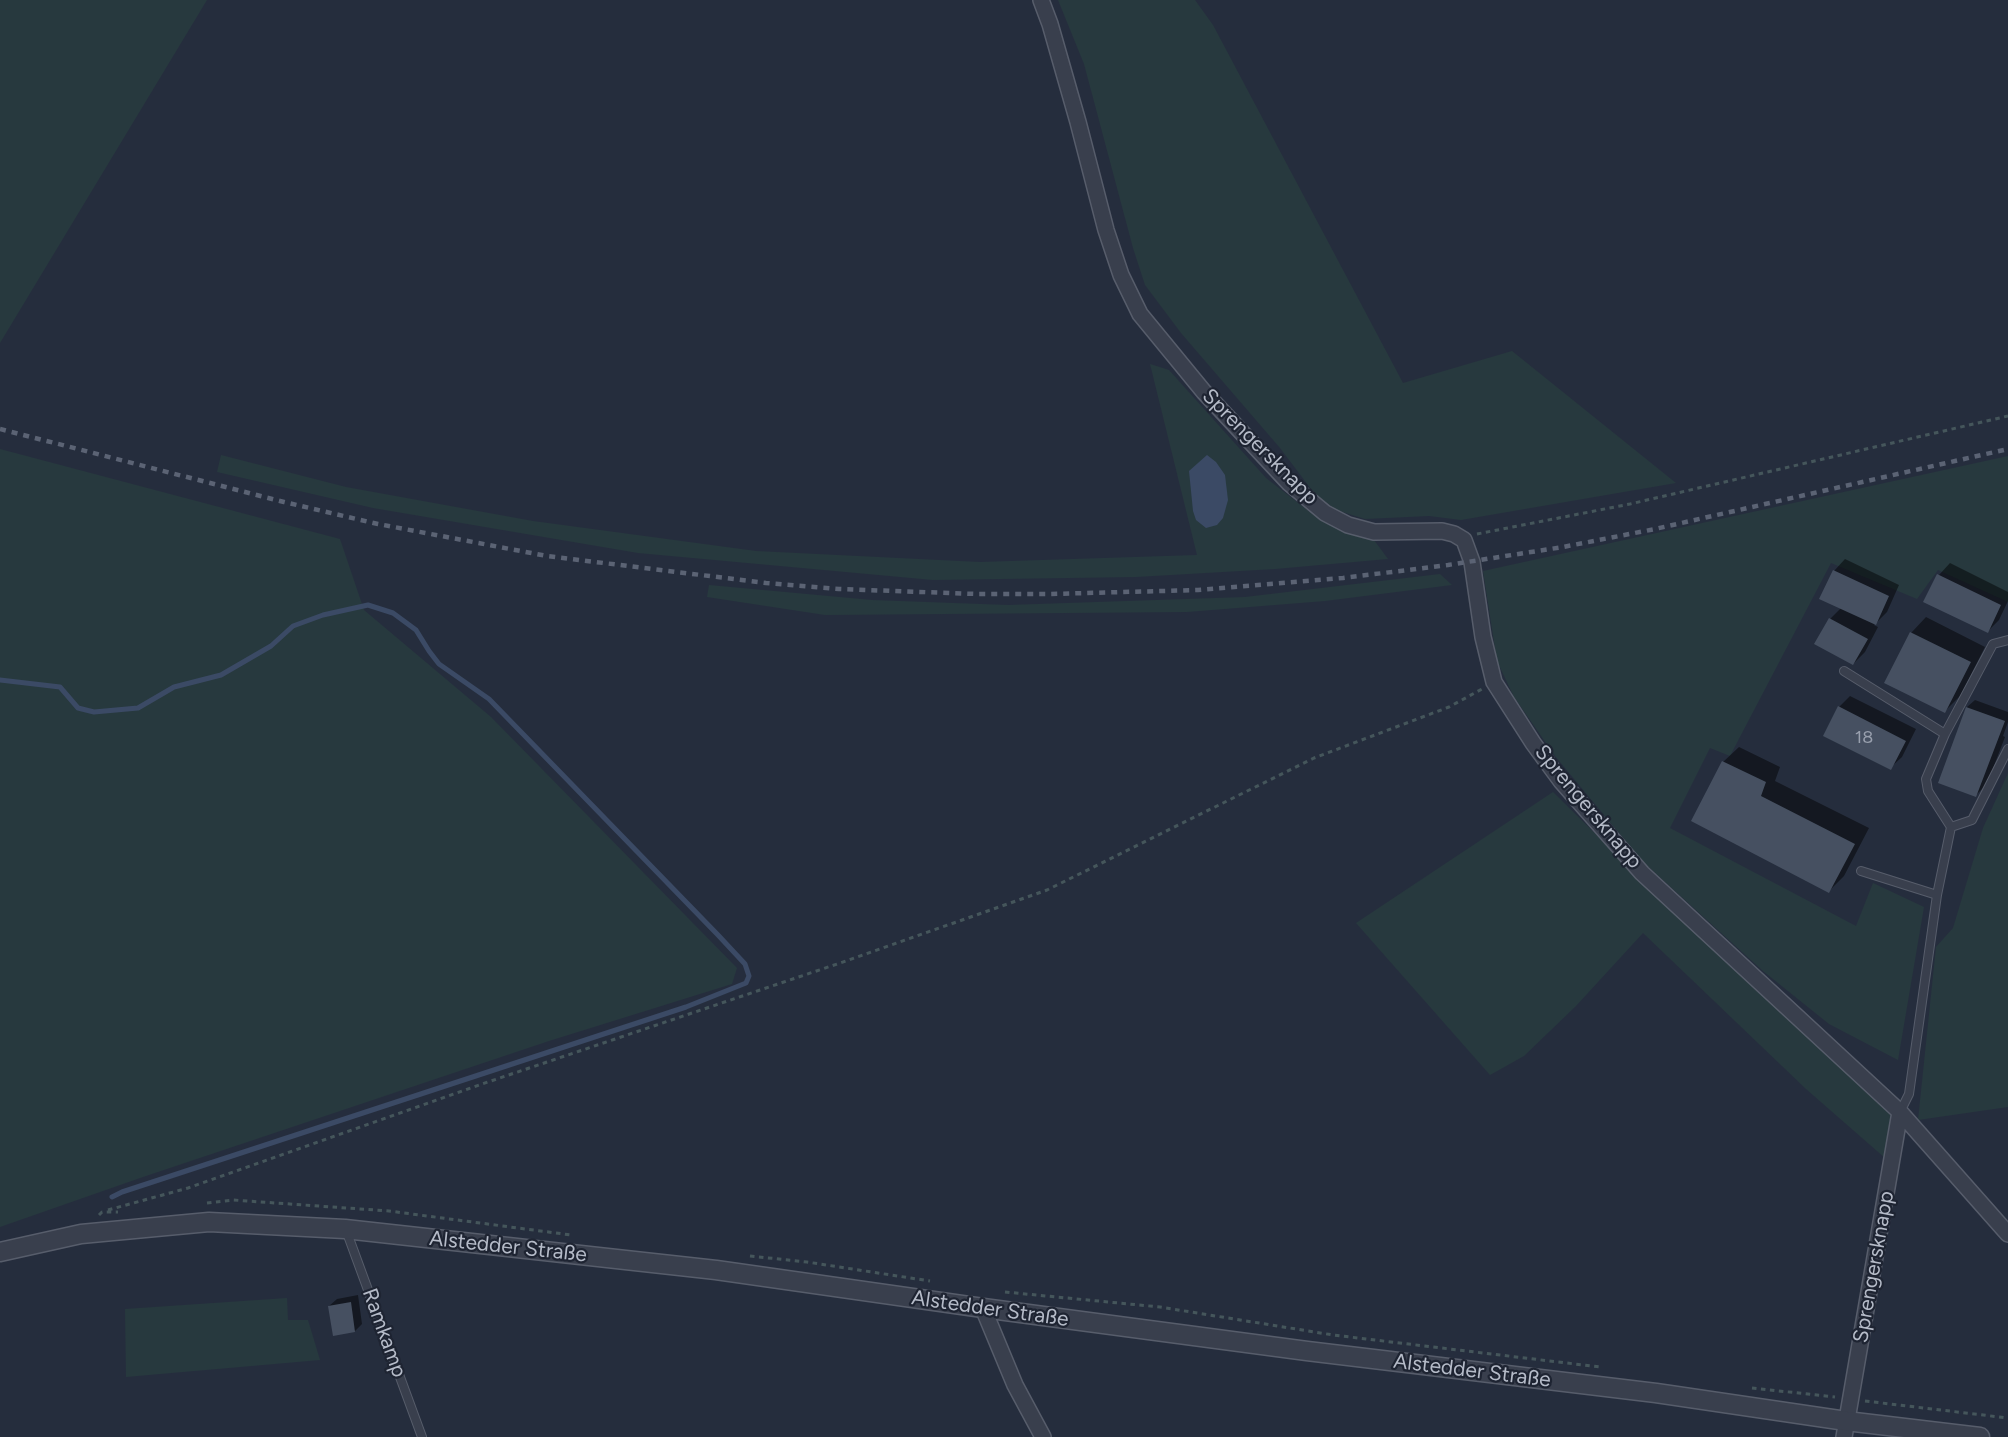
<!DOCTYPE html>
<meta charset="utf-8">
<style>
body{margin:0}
canvas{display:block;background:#252d3d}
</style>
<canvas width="2008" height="1437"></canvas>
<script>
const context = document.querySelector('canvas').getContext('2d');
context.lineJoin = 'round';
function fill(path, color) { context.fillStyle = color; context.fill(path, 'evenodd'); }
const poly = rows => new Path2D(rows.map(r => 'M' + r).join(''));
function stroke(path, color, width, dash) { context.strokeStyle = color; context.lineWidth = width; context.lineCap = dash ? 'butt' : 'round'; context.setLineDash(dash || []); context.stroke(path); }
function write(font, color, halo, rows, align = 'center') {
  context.font = font + ' Figtree,sans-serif'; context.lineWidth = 4.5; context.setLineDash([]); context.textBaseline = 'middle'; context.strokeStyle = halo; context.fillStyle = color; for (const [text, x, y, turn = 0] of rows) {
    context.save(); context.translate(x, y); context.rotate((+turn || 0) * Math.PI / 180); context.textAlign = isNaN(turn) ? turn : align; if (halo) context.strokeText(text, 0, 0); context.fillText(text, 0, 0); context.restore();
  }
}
fill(poly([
 [0,0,207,0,0,343],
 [1058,0,1195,0,1213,25,1403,383,1512,351,1676,483,1461,520,1429,516,1365,519,1336,510,1314,493,1280,448,1181,333,1145,285,1133,248,1084,64],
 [1150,364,1169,370,1266,478,1319,519,1371,536,1388,559,1275,569,1136,577,933,580,638,553,373,508,217,472,221,455,346,487,533,521,756,551,980,562,1197,555],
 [0,449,340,539,364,610,491,717,737,968,732,984,549,1041,143,1177,0,1227],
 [2008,456,2008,602,1938,570,1917,599,1831,563,1730,756,1710,748,1670,828,1856,926,1873,883,1924,907,1898,1060,1829,1024,1763,971,1643,862,1555,756,1514,697,1497,661,1483,571],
 [1440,574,1452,585,1325,601,1187,612,825,615,707,597,709,585,872,600,1008,605,1245,597],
 [2008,773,2008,1107,1918,1120,1936,947,1953,928,1983,828],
 [1553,792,1669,906,1891,1113,1885,1158,1806,1089,1643,933,1576,1006,1524,1056,1490,1075,1356,923],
 [287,1298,288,1320,308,1320,320,1360,126,1377,125,1309]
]), '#27393e');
fill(poly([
 [1207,455,1216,462,1225,475,1228,500,1223,518,1217,525,1206,528,1196,520,1193,511,1189,471]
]), '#3b4a65');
fill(poly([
 [1845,559,1899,585,1887,612,1874,625,1878,627,1865,652,1853,664,1830,619,1841,608,1834,571],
 [1950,563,2008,592,2008,601,1999,620,1987,632,1925,601,1939,575],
 [1926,617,1985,647,1960,696,1945,711,1911,633],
 [1850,696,1916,729,1902,757,1890,768,1839,707],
 [1975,700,2008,712,2008,722,2003,736,2005,737,1987,784,1975,796,1967,707],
 [1739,747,1780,767,1775,781,1869,828,1844,876,1829,891,1723,762],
 [358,1295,362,1324,355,1331,329,1306,337,1299]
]), '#0007');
stroke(poly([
 [0,680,60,687,78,708,94,712,138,708,174,687,221,675,271,646,293,626,323,615,368,605,393,613,416,630,429,651,439,664,489,699,718,935,745,964,749,976,746,983,686,1007,122,1192,112,1197]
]), '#3b4a65', 5);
fill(poly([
 [1833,570,1889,596,1876,625,1819,599],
 [1937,574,2001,605,1988,633,1923,602],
 [1829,618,1868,639,1853,665,1814,644],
 [1910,632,1971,662,1945,713,1884,683],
 [1838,706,1906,741,1891,770,1823,736],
 [1966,707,2005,721,1976,797,1938,783],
 [1722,761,1766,782,1761,796,1855,844,1829,893,1691,821],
 [351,1302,355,1332,333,1336,328,1306]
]), '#465061');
const service = poly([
 [1844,671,1945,734,1993,644,2008,640],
 [1945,734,1926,779,1928,791,1951,827],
 [1861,871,1937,895,1909,1094,1900,1112],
 [1937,895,1951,827,1972,820,2008,749],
 [346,1230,422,1437]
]);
const minor = poly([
 [1041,0,1050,24,1078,122,1106,230,1121,275,1140,314,1204,392,1289,483,1325,513,1348,525,1374,532,1442,531,1454,534,1464,540,1472,562,1483,637,1494,682,1533,743,1561,781,1642,873,1900,1112,2008,1234],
 [983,1308,1015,1385,1043,1437],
 [1844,1437,1900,1112]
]);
const tertiary = poly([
 [0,1252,81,1234,209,1222,345,1229,716,1270,983,1308,1307,1351,1656,1393,1846,1421,1980,1437]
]);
stroke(service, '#575d6b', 10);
stroke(minor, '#575d6b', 18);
stroke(tertiary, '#575d6b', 21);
stroke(poly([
 [1477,534,1630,504,2008,416],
 [207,1203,233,1200,389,1211,571,1235],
 [108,1210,188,1188,482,1084,846,961,1047,890,1314,758,1449,707,1482,689],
 [99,1215,102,1212,118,1212],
 [750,1256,807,1262,930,1281],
 [1005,1292,1160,1307,1333,1335,1600,1367],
 [1752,1388,1835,1397],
 [1865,1401,2008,1418]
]), '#45565b', 3, [4.5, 4.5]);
stroke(service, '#393f4d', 8);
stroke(minor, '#393f4d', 15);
stroke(tertiary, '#393f4d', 18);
stroke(poly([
 [0,429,284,502,378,524,547,556,766,583,839,589,977,594,1051,594,1198,590,1343,578,1448,565,1563,547,1655,529,2008,449]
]), '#5b6374', 4.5, [6, 6]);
write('18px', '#99a0ae', null, [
 ["18",1864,738]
]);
write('21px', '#b5bbc8', '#1e2432', [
 ["Sprengersknapp",1260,447,45],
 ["Sprengersknapp",1588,807,50],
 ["Alstedder Straße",508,1247,6],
 ["Sprengersknapp",1874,1267,-80],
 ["Alstedder Straße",990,1309,8],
 ["Ramkamp",384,1333,70],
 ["Alstedder Straße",1472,1371,7]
]);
</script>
